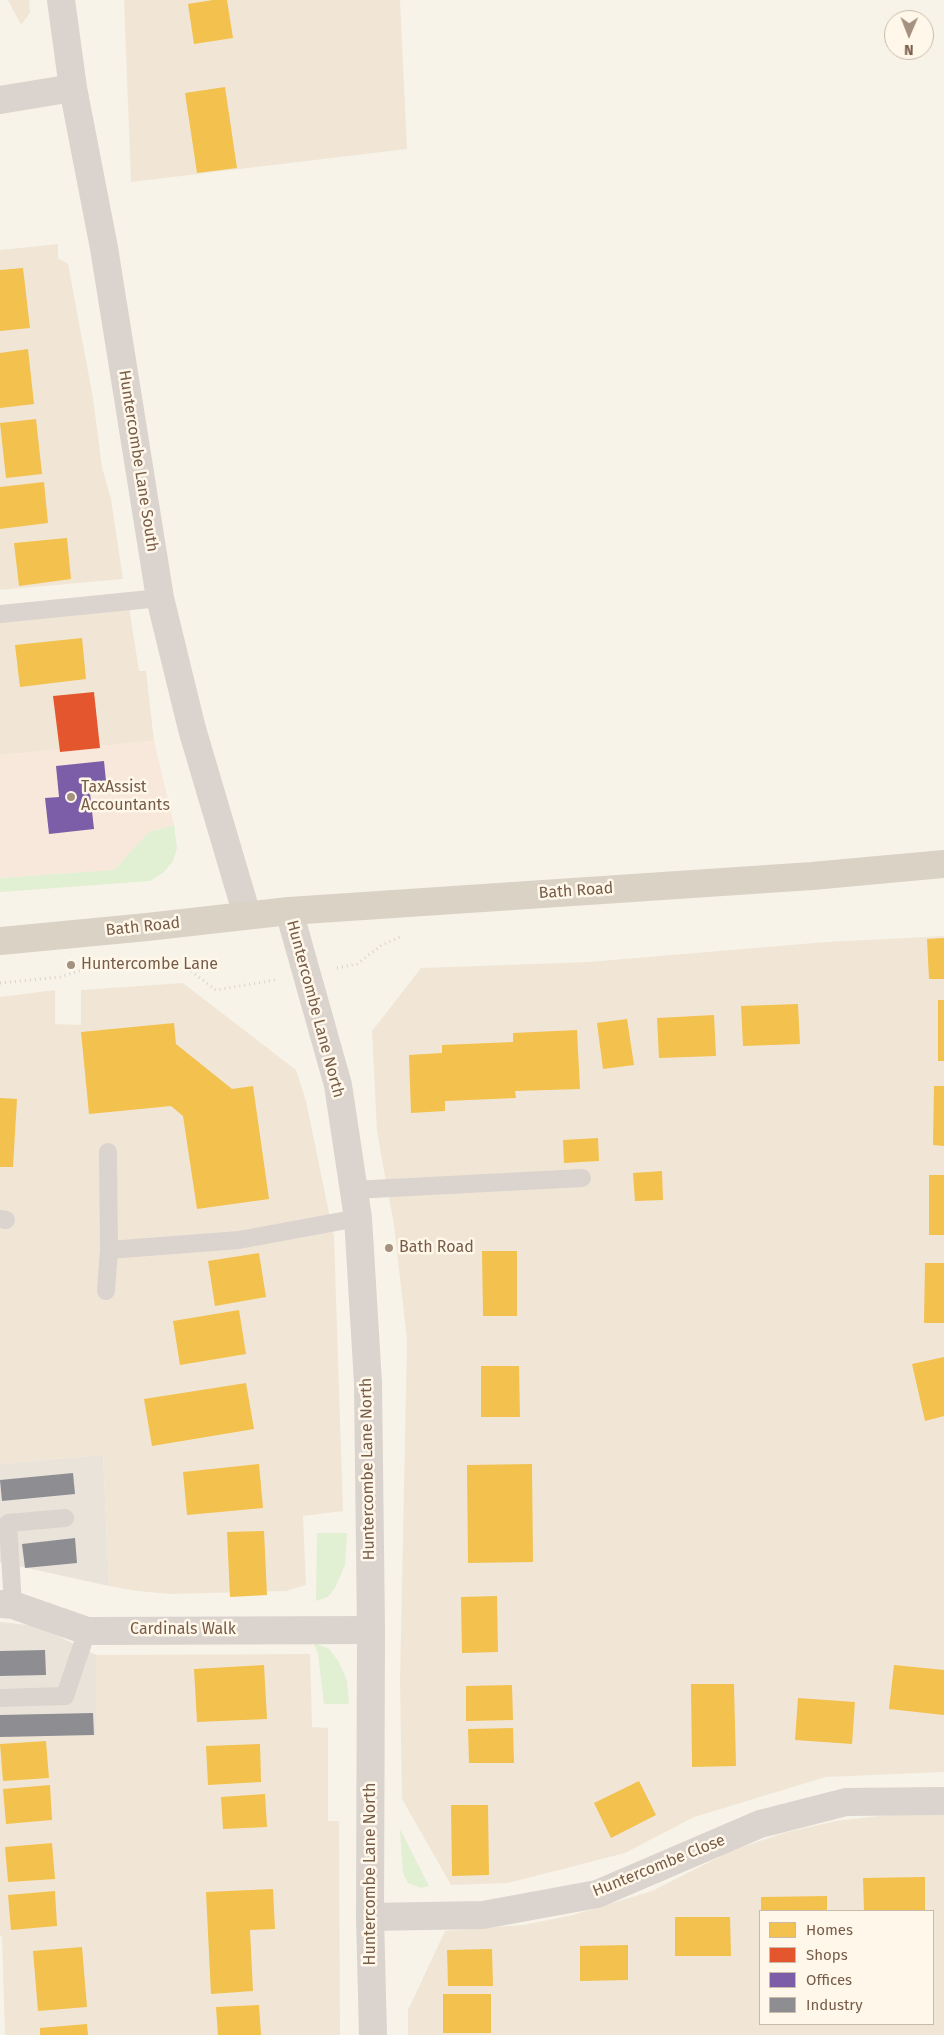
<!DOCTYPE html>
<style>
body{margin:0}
#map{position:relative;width:944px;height:2035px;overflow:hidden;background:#f7f3e9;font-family:"Fira Sans",sans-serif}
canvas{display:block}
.legend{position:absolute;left:759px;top:1910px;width:175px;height:115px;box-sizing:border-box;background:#fff8ea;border:1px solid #c9baa9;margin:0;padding:6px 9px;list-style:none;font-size:15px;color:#775c48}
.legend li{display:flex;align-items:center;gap:10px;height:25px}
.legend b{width:25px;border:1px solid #c9baa9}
.north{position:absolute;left:884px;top:10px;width:50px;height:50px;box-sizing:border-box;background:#fff8ea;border:1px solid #c9baa9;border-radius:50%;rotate:181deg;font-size:14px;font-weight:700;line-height:20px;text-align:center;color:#775c48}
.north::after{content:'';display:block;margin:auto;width:18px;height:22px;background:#a49180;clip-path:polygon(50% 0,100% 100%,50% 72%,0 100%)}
</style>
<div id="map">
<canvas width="944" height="2035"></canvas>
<ul class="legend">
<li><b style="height:14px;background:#f2c14e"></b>Homes</li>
<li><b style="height:14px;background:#e4572e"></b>Shops</li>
<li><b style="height:14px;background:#7b5ea7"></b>Offices</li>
<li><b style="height:14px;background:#8d8d92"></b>Industry</li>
</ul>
<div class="north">N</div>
</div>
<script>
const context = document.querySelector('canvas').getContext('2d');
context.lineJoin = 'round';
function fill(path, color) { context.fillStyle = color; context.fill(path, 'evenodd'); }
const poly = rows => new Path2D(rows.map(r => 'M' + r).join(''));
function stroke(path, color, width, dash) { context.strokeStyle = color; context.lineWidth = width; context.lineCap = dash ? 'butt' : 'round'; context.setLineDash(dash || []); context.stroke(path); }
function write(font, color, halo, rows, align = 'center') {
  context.font = font + ' "Fira Sans",sans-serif'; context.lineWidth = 5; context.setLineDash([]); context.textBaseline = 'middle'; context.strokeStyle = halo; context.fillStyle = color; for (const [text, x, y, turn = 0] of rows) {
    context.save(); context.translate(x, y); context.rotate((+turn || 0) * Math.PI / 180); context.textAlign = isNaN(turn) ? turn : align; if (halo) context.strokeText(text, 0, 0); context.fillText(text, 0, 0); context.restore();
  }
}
fill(poly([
 [8,0,29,0,30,13,21,25],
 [124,0,400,0,407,149,131,182],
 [58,244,58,258,68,264,93,398,102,467,111,499,123,579,0,590,0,250],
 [129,607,139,671,146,671,154,741,0,755,0,615],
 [944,936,944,1772,826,1777,694,1817,625,1853,508,1883,451,1885,402,1799,400,1680,407,1340,394,1225,377,1132,372,1031,421,968,588,962,826,942],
 [183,983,296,1070,306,1101,334,1237,343,1511,303,1516,306,1585,286,1591,171,1594,137,1591,109,1586,103,1455,0,1464,0,997,55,990,55,1024,81,1025,81,990],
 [310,1654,312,1727,328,1728,328,1821,339,1821,340,2035,5,2035,2,1936,0,1936,0,1734,96,1734,96,1655],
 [944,1812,944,2035,408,2035,408,2010,445,1931,523,1925,573,1915,652,1891,733,1850,787,1832,836,1821,906,1813],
 [760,1911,933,1911,933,2024,760,2024]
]), '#f1e6d6');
fill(poly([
 [154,741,174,825,149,832,114,870,0,878,0,755]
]), '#f8e8dc');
fill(poly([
 [103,1455,109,1586,0,1562,0,1464],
 [0,1622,38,1626,96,1655,96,1735,0,1734]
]), '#eae3da');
fill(poly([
 [174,825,177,848,173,861,164,872,150,881,0,892,0,878,114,870,149,832],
 [317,1533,347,1533,345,1565,335,1588,328,1597,316,1601],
 [313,1642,329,1649,339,1662,347,1681,349,1704,324,1704,318,1653],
 [400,1829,429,1886,421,1888,408,1883,403,1873]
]), '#e1efd3');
fill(poly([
 [213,0,227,0,233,38,194,44,188,4],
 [225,87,237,168,197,173,185,93],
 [23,268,30,328,0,331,0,270],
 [28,349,34,404,0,408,0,353],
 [36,419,42,474,6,478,0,423],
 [44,482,48,523,0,529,0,487],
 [67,538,71,579,19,586,14,543],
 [82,638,86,679,20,687,15,645],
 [944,938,944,979,929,979,927,939],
 [938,1000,944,1000,944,1061,938,1061],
 [798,1004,800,1044,743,1046,741,1006],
 [714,1015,716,1056,659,1058,657,1018],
 [627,1019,634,1065,603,1069,597,1023],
 [174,1023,176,1044,232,1089,253,1086,269,1199,197,1209,183,1116,171,1106,89,1114,81,1032],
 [577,1030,580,1089,515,1091,516,1098,445,1101,445,1111,411,1113,409,1055,442,1053,442,1045,513,1042,513,1033],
 [934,1086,944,1086,944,1146,933,1145],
 [0,1098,17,1099,13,1167,0,1167],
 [598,1138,599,1161,564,1163,563,1140],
 [662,1171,663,1200,635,1201,633,1173],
 [929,1175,944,1175,944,1235,929,1235],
 [482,1251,517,1251,517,1316,483,1316],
 [259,1253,266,1297,215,1306,208,1261],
 [925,1263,944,1263,944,1323,924,1323],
 [239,1310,246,1354,180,1365,173,1321],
 [944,1357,944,1416,925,1421,912,1364],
 [481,1366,519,1366,520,1417,481,1417],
 [246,1383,254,1429,152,1446,144,1399],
 [259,1464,263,1508,187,1515,183,1472],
 [532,1464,533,1562,468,1563,467,1465],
 [264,1531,267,1595,230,1597,227,1532],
 [497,1596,498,1652,462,1653,461,1597],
 [264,1665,267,1719,197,1722,194,1669],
 [894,1665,944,1670,944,1715,889,1709],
 [691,1684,734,1684,736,1766,692,1767],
 [512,1685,513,1720,466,1721,466,1686],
 [798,1698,855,1702,852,1744,795,1740],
 [513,1728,514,1763,469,1763,468,1729],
 [46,1741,49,1778,3,1781,0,1744],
 [260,1744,261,1782,208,1785,206,1746],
 [639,1781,656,1815,611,1838,594,1803],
 [50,1785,52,1820,6,1824,3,1789],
 [265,1794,267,1827,223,1829,221,1797],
 [451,1805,488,1805,489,1875,452,1876],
 [52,1843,55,1879,8,1882,5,1847],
 [925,1877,925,1911,864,1911,863,1878],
 [273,1889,275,1929,250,1930,253,1991,211,1994,206,1892],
 [55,1891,57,1926,11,1930,8,1895],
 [827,1896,827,1911,761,1911,761,1897],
 [675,1917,730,1917,731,1956,675,1956],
 [628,1945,628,1980,580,1981,580,1946],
 [82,1947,87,2007,38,2011,33,1951],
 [492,1949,493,1986,448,1986,447,1950],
 [443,1994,491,1994,491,2033,443,2033],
 [259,2005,261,2035,218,2035,216,2007],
 [87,2024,88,2035,40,2035,40,2028]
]), '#f2c14e');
fill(poly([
 [94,692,100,748,60,752,53,696]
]), '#e4572e');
fill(poly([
 [104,761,107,791,90,793,94,829,49,834,45,798,59,797,56,766]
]), '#7b5ea7');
fill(poly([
 [73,1473,75,1494,2,1501,0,1480],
 [75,1538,77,1563,25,1568,22,1544],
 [45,1650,46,1675,0,1676,0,1651],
 [93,1713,94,1735,0,1737,0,1715]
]), '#8d8d92');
stroke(poly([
 [175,959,216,990,275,980],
 [337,968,357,964,382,945,400,937],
 [0,983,60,977,95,966]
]), '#dad3cc', 3, [1, 4]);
stroke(poly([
 [0,614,160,598],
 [353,1190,582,1178],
 [0,1219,6,1220],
 [109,1250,239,1240,358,1218],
 [106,1291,109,1250,108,1152],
 [13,1605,8,1523,65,1518],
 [0,1698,65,1696,87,1631]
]), '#dbd3cd', 18);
stroke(poly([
 [61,0,73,88,104,248,160,598,192,729,247,915],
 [0,100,73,88],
 [0,1604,13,1605,87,1631,371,1630],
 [370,1917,483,1915,597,1894,760,1824,846,1802,944,1801]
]), '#dbd3cd', 28);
stroke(poly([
 [289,911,338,1085,358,1218,368,1383,371,1630,370,1917,373,2035]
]), '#dbd3cd', 28);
stroke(poly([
 [0,941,147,927,289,911,812,876,944,864]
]), '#dbd2c6', 28);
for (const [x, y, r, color] of [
 [71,797,5,"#a49180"],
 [71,965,5,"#a49180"],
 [389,1248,5,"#a49180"]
]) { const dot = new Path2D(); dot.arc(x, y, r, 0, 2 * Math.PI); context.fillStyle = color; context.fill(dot); stroke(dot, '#fff8ea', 2); }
write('16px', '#775c48', '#fff8ea', [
 ["Huntercombe Lane South",138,461,81],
 ["Bath Road",576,891,-4],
 ["Bath Road",143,927,-6],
 ["Huntercombe Lane North",315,1009,75],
 ["Huntercombe Lane North",368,1469,-91],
 ["Cardinals Walk",183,1630],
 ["Huntercombe Close",659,1866,-22],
 ["Huntercombe Lane North",371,1874,-90]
]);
write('16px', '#775c48', '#fff8ea', [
 ["TaxAssist",81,788],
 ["Accountants",81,806],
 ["Huntercombe Lane",81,965],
 ["Bath Road",399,1248]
], 'left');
</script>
